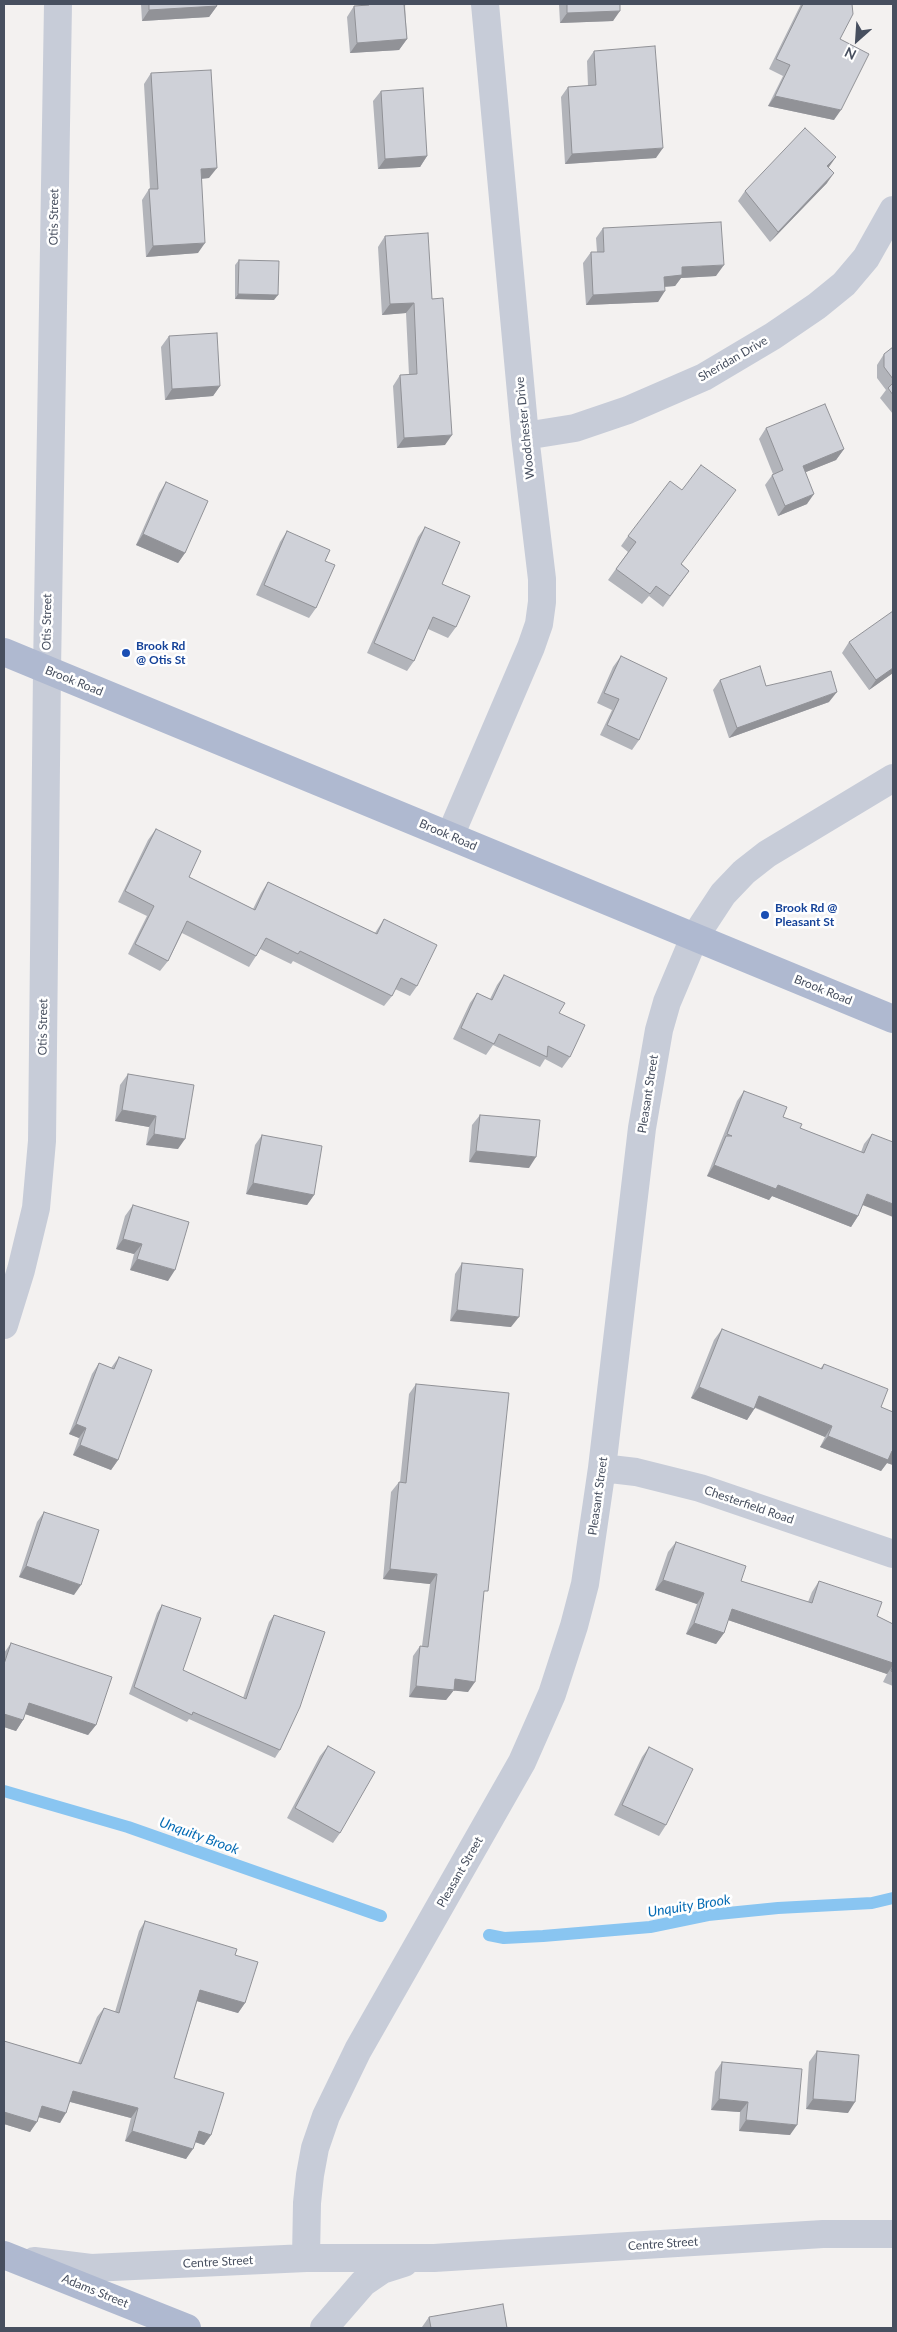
<!DOCTYPE html>
<style>
body{margin:0}
#map{position:relative;width:897px;height:2332px;overflow:hidden;background:#f3f1f0;font-family:Lato,sans-serif}
canvas{display:block}
.frame{position:absolute;inset:0;border:5px solid #474f5f;pointer-events:none}
.north{position:absolute;left:832px;top:15px;width:50px;height:50px;-webkit-text-stroke:4px #fff;paint-order:stroke;rotate:206deg;font-size:14px;font-weight:700;line-height:20px;text-align:center;color:#474f5f}
.north::after{content:'';display:block;margin:auto;width:18px;height:22px;background:#474f5f;clip-path:polygon(50% 0,100% 100%,50% 72%,0 100%)}
</style>
<div id="map">
<canvas width="897" height="2332"></canvas>
<div class="frame"></div>
<div class="north">N</div>
</div>
<script>
const context = document.querySelector('canvas').getContext('2d');
context.lineJoin = 'round';
const poly = rows => new Path2D(rows.map(r => 'M' + r).join(''));
function stroke(path, color, width, dash) { context.strokeStyle = color; context.lineWidth = width; context.lineCap = dash ? 'butt' : 'round'; context.setLineDash(dash || []); context.stroke(path); }
function fill(path, color) { context.fillStyle = color; context.fill(path, 'evenodd'); }
function write(font, color, halo, rows, align = 'center') {
  context.font = font + ' Lato,sans-serif'; context.lineWidth = 5; context.setLineDash([]); context.textBaseline = 'middle'; context.strokeStyle = halo; context.fillStyle = color; for (const [text, x, y, turn = 0] of rows) {
    context.save(); context.translate(x, y); context.rotate((+turn || 0) * Math.PI / 180); context.textAlign = isNaN(turn) ? turn : align; if (halo) context.strokeText(text, 0, 0); context.fillText(text, 0, 0); context.restore();
  }
}
stroke(poly([
 [4,1791,128,1827,381,1916],
 [489,1935,504,1938,543,1936,650,1927,708,1915,778,1908,872,1903,893,1898]
]), '#89c5f1', 12);
stroke(poly([
 [525,436,575,428,628,410,704,377,773,336,817,306,844,284,866,258,893,210],
 [450,836,531,647,539,624,542,602,542,579,525,436,485,4],
 [4,1325,21,1270,36,1208,42,1141,47,670,58,4],
 [602,1468,636,1472,700,1488,893,1554],
 [306,2258,307,2203,310,2175,315,2148,326,2116,358,2050,522,1762,552,1694,574,1626,585,1584,602,1468,642,1128,659,1030,667,1002,694,938,723,894,744,872,767,854,893,778],
 [34,2261,91,2268,306,2258,434,2258,823,2234,893,2234],
 [324,2328,363,2283,382,2270,404,2263]
]), '#c7ccd8', 28);
stroke(poly([
 [4,652,893,1019],
 [4,2255,187,2328]
]), '#afb9d0', 28);
fill(poly([
 [141,4,216,4,217,6,209,17,142,21],
 [361,4,416,4,405,5,407,39,399,50,350,53,347,17,354,6,361,6],
 [559,4,620,4,613,21,560,23],
 [801,4,852,4,840,39,834,120,768,106,783,76,769,69],
 [594,51,656,158,565,164,561,97,568,87,588,86,587,61],
 [151,73,209,178,202,179,198,253,146,257,142,200,149,189,150,189,144,84],
 [381,91,427,156,420,167,378,169,373,101],
 [828,168,827,183,770,242,738,201,745,191],
 [603,228,716,276,681,278,675,286,665,287,658,302,586,305,583,263,591,252,597,252,596,238],
 [385,236,432,299,445,445,397,448,393,386,400,375,409,375,406,313,382,315,378,247],
 [239,260,274,300,235,299,235,265],
 [169,336,220,386,213,396,165,400,161,347],
 [893,347,893,414,880,398,886,390,877,378,877,365,884,354],
 [766,428,844,449,836,460,806,472,807,504,778,516,765,485,773,474,759,439],
 [166,482,185,553,178,563,136,545,159,493],
 [425,527,442,584,456,627,448,638,428,629,414,661,407,671,367,653,418,537],
 [287,531,325,561,316,608,309,618,256,595,280,542],
 [628,536,682,564,689,571,663,607,649,596,642,604,608,580,628,552,621,546],
 [849,642,893,673,869,690,842,653],
 [621,656,639,740,632,750,600,735,612,710,597,703,613,667],
 [720,680,766,686,829,702,729,738,713,690],
 [156,829,189,877,253,909,261,893,268,882,375,933,384,919,417,986,410,996,395,989,392,996,384,1006,293,961,291,964,260,949,256,956,249,967,182,933,168,961,160,971,128,954,147,916,118,902,148,840],
 [504,975,559,1013,570,1057,562,1068,545,1059,540,1067,493,1045,486,1055,453,1039,470,1003,477,993,490,999,497,985],
 [128,1074,178,1149,146,1145,149,1127,115,1121,120,1085],
 [744,1091,783,1117,800,1128,861,1152,864,1144,872,1134,863,1205,858,1216,851,1227,772,1196,769,1200,707,1176,737,1101],
 [480,1115,529,1168,469,1162,472,1125],
 [262,1135,314,1195,307,1205,246,1194,255,1145],
 [133,1205,168,1281,130,1270,134,1254,116,1249,125,1216],
 [462,1263,511,1327,450,1321,455,1274],
 [722,1329,820,1369,824,1364,881,1407,893,1412,893,1465,887,1463,881,1471,820,1447,825,1437,755,1408,747,1420,691,1398,714,1340],
 [119,1357,118,1460,111,1470,73,1455,79,1438,69,1434,92,1374,99,1363,111,1368],
 [416,1384,484,1597,468,1692,454,1690,446,1700,409,1697,413,1656,420,1646,422,1646,430,1584,383,1579,391,1492,399,1482,400,1482,409,1394],
 [44,1512,74,1595,19,1577,37,1522],
 [676,1542,741,1581,808,1602,812,1592,819,1581,877,1616,893,1624,893,1686,883,1682,887,1674,728,1620,724,1633,716,1644,686,1634,697,1604,655,1590,668,1552],
 [162,1605,183,1670,243,1698,269,1622,274,1615,280,1750,275,1758,189,1719,187,1722,129,1694,157,1613],
 [11,1643,96,1725,88,1735,25,1714,23,1720,16,1731,4,1727,4,1653],
 [328,1746,340,1833,333,1843,287,1818,320,1756],
 [649,1747,666,1825,659,1836,614,1815,642,1757],
 [145,1921,235,1955,245,2003,238,2013,197,2001,174,2078,211,2135,204,2145,195,2142,186,2159,125,2141,131,2118,70,2102,60,2123,38,2117,30,2132,4,2124,4,2041,78,2063,97,2017,104,2008,115,2012,139,1931],
 [817,2051,848,2113,806,2109,809,2062],
 [722,2062,790,2135,739,2131,740,2112,711,2110,715,2072],
 [429,2317,507,2328,422,2328,422,2327]
]), '#b2b4ba');
fill(poly([
 [398,4,416,4,397,6],
 [217,6,209,17,142,21,149,10],
 [620,11,613,21,560,23,567,13],
 [407,39,399,50,350,53,357,43],
 [775,96,841,110,834,120,768,106],
 [663,148,656,158,565,164,572,154],
 [427,156,420,167,378,169,385,159],
 [836,157,829,167,820,177,827,166],
 [217,168,209,178,194,179,201,169],
 [834,173,827,183,770,242,778,232],
 [205,243,198,253,146,257,153,246],
 [724,265,716,276,681,278,675,286,657,287,664,277,682,267],
 [665,291,658,302,586,305,593,295],
 [238,294,278,295,274,300,235,299],
 [414,303,406,313,382,315,390,304],
 [220,386,213,396,165,400,172,389],
 [452,435,445,445,397,448,404,438],
 [844,449,836,460,796,476,803,466],
 [814,494,807,504,778,516,785,506],
 [143,534,185,553,178,563,136,545],
 [893,668,893,673,869,690,876,680],
 [837,692,829,702,729,738,737,728],
 [122,1110,156,1116,149,1127,115,1121],
 [154,1134,185,1139,178,1149,146,1145],
 [476,1151,536,1157,529,1168,469,1162],
 [714,1165,778,1185,858,1216,851,1227,772,1196,769,1200,707,1176],
 [253,1183,314,1195,307,1205,246,1194],
 [867,1194,893,1204,893,1217,860,1204],
 [123,1239,142,1244,134,1254,116,1249],
 [137,1259,175,1270,168,1281,130,1270],
 [457,1310,519,1317,511,1327,450,1321],
 [699,1387,754,1409,747,1420,691,1398],
 [759,1396,832,1426,825,1437,752,1406],
 [76,1424,86,1428,79,1438,69,1434],
 [828,1436,893,1452,893,1465,887,1463,881,1471,820,1447],
 [80,1445,118,1460,111,1470,73,1455],
 [26,1566,81,1585,74,1595,19,1577],
 [390,1569,437,1574,430,1584,383,1579],
 [663,1580,704,1593,697,1604,655,1590],
 [732,1609,893,1663,893,1665,887,1674,725,1619],
 [694,1623,724,1633,716,1644,686,1634],
 [455,1679,475,1682,468,1692,448,1690],
 [416,1686,454,1690,446,1700,409,1697],
 [29,1703,96,1725,88,1735,22,1713],
 [4,1714,23,1720,16,1731,4,1727],
 [200,1990,245,2003,238,2013,193,2000],
 [73,2091,138,2108,131,2118,67,2101],
 [719,2099,748,2102,740,2112,711,2110],
 [813,2099,855,2102,848,2113,806,2109],
 [42,2106,66,2113,60,2123,35,2116],
 [4,2112,37,2122,30,2132,4,2124],
 [746,2120,797,2125,790,2135,739,2131],
 [132,2131,193,2149,186,2159,125,2141],
 [199,2131,211,2135,204,2145,192,2141]
]), '#919297');
const building = poly([
 [149,4,216,4,217,6,149,10,149,4],
 [369,4,404,4,407,39,357,43,354,6,369,5,369,4],
 [567,4,620,4,620,11,567,13,567,4],
 [803,4,852,4,853,14,840,39,869,54,841,110,775,96,790,65,776,59,803,4],
 [655,46,663,148,572,154,568,87,596,85,594,51,655,46],
 [211,70,217,168,201,169,205,243,153,246,149,189,158,189,151,73,211,70],
 [423,88,427,156,385,159,381,91,423,88],
 [805,128,836,157,827,166,834,173,778,232,745,191,805,128],
 [721,222,724,265,682,267,682,275,664,277,665,291,593,295,591,252,604,252,603,228,721,222],
 [428,233,432,299,443,298,452,435,404,438,400,375,417,374,414,303,390,304,385,236,428,233],
 [239,260,279,261,278,295,238,294,239,260],
 [217,333,220,386,172,389,169,336,217,333],
 [893,347,893,379,884,367,884,354,893,347],
 [893,383,893,395,888,388,893,383],
 [825,404,844,449,803,466,814,494,785,506,772,475,783,470,766,428,825,404],
 [701,465,736,490,681,564,689,571,670,596,656,586,650,594,616,569,636,542,628,536,670,481,682,490,701,465],
 [166,482,208,501,185,553,143,534,166,482],
 [425,527,460,542,442,584,470,596,456,627,433,617,414,661,374,643,425,527],
 [287,531,330,550,325,561,335,565,316,608,264,585,287,531],
 [893,611,893,668,876,680,849,642,893,611],
 [621,656,667,678,639,740,607,725,619,699,604,693,621,656],
 [760,666,766,686,831,671,837,692,737,728,720,680,760,666],
 [156,829,201,851,189,877,255,910,268,882,377,934,384,919,437,945,417,986,401,978,392,996,300,951,298,954,266,938,256,956,187,921,168,961,135,944,154,906,125,891,156,829],
 [504,975,565,1003,559,1013,585,1025,570,1057,548,1046,547,1057,499,1034,494,1044,461,1028,477,993,492,1000,504,975],
 [128,1074,194,1085,185,1139,154,1134,156,1116,122,1110,128,1074],
 [744,1091,787,1107,783,1117,802,1124,800,1128,864,1153,872,1134,893,1142,893,1204,867,1194,858,1216,778,1185,776,1189,714,1165,726,1136,732,1136,727,1134,744,1091],
 [480,1115,540,1120,536,1157,476,1151,480,1115],
 [262,1135,322,1146,314,1195,253,1183,262,1135],
 [133,1205,189,1222,175,1270,137,1259,142,1244,123,1239,133,1205],
 [462,1263,523,1269,519,1317,457,1310,462,1263],
 [722,1329,822,1369,824,1364,888,1389,881,1407,893,1412,893,1452,892,1451,888,1460,828,1436,832,1426,759,1396,754,1409,699,1387,722,1329],
 [119,1357,152,1370,118,1460,80,1445,86,1428,76,1424,99,1363,114,1369,119,1357],
 [416,1384,509,1393,488,1591,484,1591,475,1682,455,1679,454,1690,416,1686,420,1646,428,1647,437,1574,390,1569,399,1482,406,1483,416,1384],
 [44,1512,99,1530,81,1585,26,1566,44,1512],
 [676,1542,746,1566,741,1581,812,1603,819,1581,882,1602,877,1616,893,1624,893,1663,732,1609,724,1633,694,1623,704,1593,663,1580,676,1542],
 [162,1605,201,1618,183,1670,246,1699,274,1615,325,1632,300,1707,280,1750,193,1712,192,1715,134,1687,162,1605],
 [11,1643,112,1677,96,1725,29,1703,23,1720,4,1714,4,1664,11,1643],
 [893,1665,893,1672,891,1671,893,1665],
 [328,1746,375,1772,340,1833,295,1808,328,1746],
 [649,1747,693,1769,666,1825,622,1805,649,1747],
 [145,1921,237,1949,235,1955,258,1962,245,2003,200,1990,174,2078,224,2093,211,2135,199,2131,193,2149,132,2131,138,2108,73,2091,66,2113,42,2106,37,2122,4,2112,4,2041,81,2064,104,2008,119,2013,145,1921],
 [817,2051,859,2055,855,2102,813,2099,817,2051],
 [722,2062,802,2069,797,2125,746,2120,748,2102,719,2099,722,2062],
 [503,2304,507,2328,431,2328,429,2317,503,2304]
]);
fill(building, '#cfd1d8');
stroke(building, '#919297', 1);
for (const [x, y, r, color] of [
 [126,653,5,"#1a4fb4"],
 [765,915,5,"#1a4fb4"]
]) { const dot = new Path2D(); dot.arc(x, y, r, 0, 2 * Math.PI); context.fillStyle = color; context.fill(dot); stroke(dot, '#fff', 2); }
write('12px', '#474f5f', '#fff', [
 ["Otis Street",54,217,-89],
 ["Sheridan Drive",733,359,-30],
 ["Woodchester Drive",525,428,-96],
 ["Otis Street",47,622,-89],
 ["Brook Road",74,681,22],
 ["Brook Road",448,835,23],
 ["Brook Road",823,990,22],
 ["Otis Street",43,1027,-89],
 ["Pleasant Street",648,1094,-81],
 ["Pleasant Street",598,1496,-82],
 ["Chesterfield Road",749,1505,19],
 ["Pleasant Street",460,1872,-60],
 ["Centre Street",663,2244,-4],
 ["Centre Street",218,2262,-3],
 ["Adams Street",95,2291,22]
]);
write('bold 12px', '#164399', '#fff', [
 ["Brook Rd",136,646],
 ["@ Otis St",136,660],
 ["Brook Rd @",775,908],
 ["Pleasant St",775,922]
], 'left');
write('italic 14px', '#056bb4', '#fff', [
 ["Unquity Brook",199,1836,20],
 ["Unquity Brook",689,1906,-9]
]);
</script>
